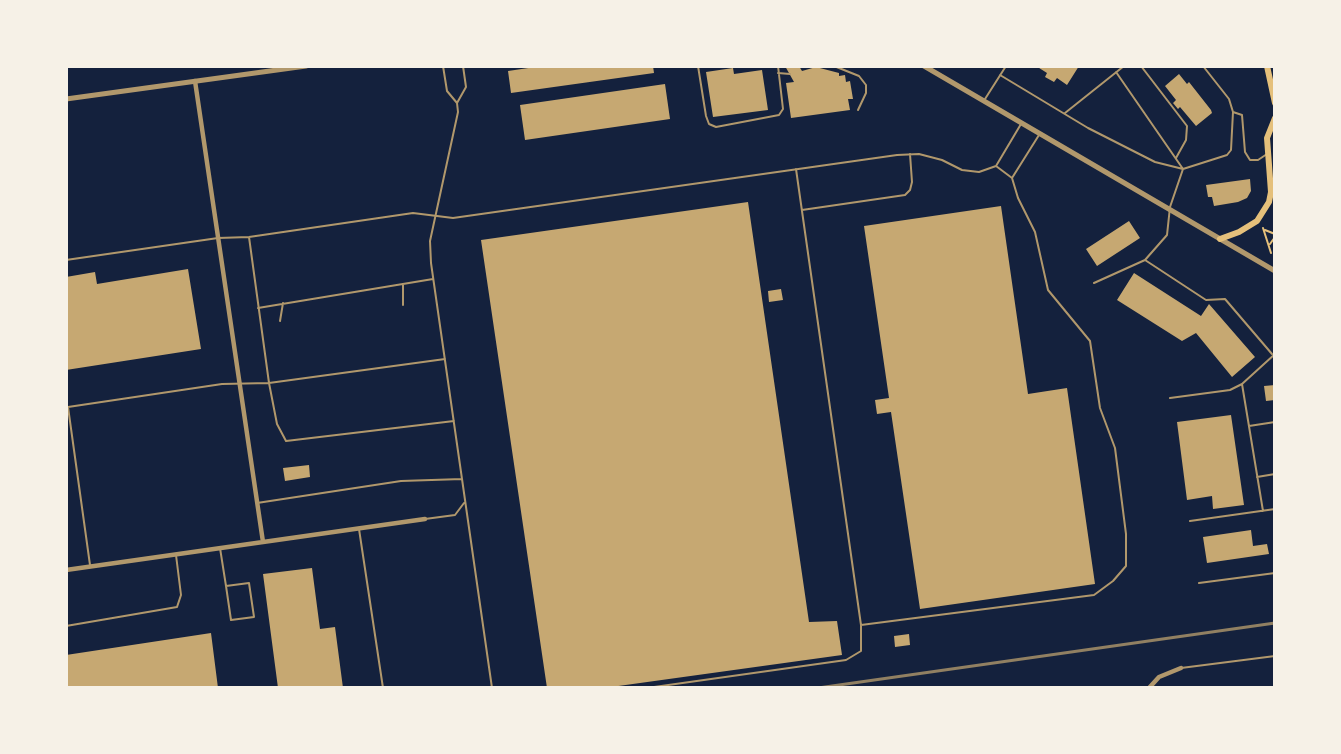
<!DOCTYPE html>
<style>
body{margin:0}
#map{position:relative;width:1341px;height:754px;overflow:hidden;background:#14213d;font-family:"IBM Plex Sans",sans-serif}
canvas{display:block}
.frame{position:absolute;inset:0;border:68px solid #f6f1e7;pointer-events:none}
</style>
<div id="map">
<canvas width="1341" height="754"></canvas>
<div class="frame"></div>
</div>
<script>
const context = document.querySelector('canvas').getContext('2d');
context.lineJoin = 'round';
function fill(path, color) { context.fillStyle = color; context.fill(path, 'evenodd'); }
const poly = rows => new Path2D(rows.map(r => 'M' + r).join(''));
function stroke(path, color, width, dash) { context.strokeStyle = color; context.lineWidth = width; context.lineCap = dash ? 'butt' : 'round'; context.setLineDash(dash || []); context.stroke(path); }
fill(poly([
 [542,66,653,66,654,73,511,93,508,71],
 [785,66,799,66,802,71,816,67,839,73,839,76,845,75,846,82,850,81,853,99,848,99,850,110,791,118,786,83,794,82],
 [1036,66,1079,66,1067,85,1057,78,1054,82,1045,77,1047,73],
 [733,68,734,74,762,70,768,110,713,117,706,72],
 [1179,74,1187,84,1189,82,1211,110,1212,113,1196,126,1180,107,1178,109,1173,103,1176,100,1165,86],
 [665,84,670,119,525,140,520,105],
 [1250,179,1251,191,1247,198,1238,202,1214,206,1212,197,1208,197,1206,185],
 [748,202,809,622,837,621,842,655,604,688,547,688,481,240],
 [1001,206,1028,394,1067,388,1095,584,920,609,891,412,877,414,875,400,889,398,864,226],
 [1129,221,1140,238,1097,266,1086,249],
 [188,269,201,349,66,370,66,277,95,272,97,284],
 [1134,273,1201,316,1209,304,1255,357,1232,377,1196,333,1182,341,1117,300],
 [781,289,783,300,769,302,768,291],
 [1275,385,1275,400,1266,401,1264,386],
 [1231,415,1244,505,1213,509,1212,496,1187,500,1177,422],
 [309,465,310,477,285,481,283,468],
 [1251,530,1253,546,1267,544,1269,554,1207,563,1203,537],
 [312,568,320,629,335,627,343,688,278,688,263,574],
 [211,633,218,688,66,688,66,655],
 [909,634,910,645,895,647,894,636]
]), '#c6a872');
stroke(poly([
 [1263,228,1271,253],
 [1265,230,1275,234],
 [1270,244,1275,237]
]), '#e5c07b', 2);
stroke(poly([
 [443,66,447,91,457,103,458,112,430,241,431,263,492,688],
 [698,66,706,116,709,124,716,127,779,115,783,109,778,66],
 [834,66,859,76,866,85,866,93,858,110],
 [1141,66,1187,126,1186,140,1176,158],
 [799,67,799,66],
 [778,73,790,74],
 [1000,75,1088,128,1155,162,1183,169,1116,72],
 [985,99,1006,66],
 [457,103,466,87,463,66],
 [1233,112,1242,115,1245,152,1250,160,1258,160,1267,154],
 [1065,113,1124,66],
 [1012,178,1039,135],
 [802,210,905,195,910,190,912,182,910,154],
 [249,237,269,383,277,424,286,441,454,421],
 [66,260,218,238,249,237,413,213,453,218,897,155,919,154,942,160,962,170,979,172,996,166,1021,124],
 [1145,260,1206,300,1225,299,1272,354],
 [1094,283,1145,260,1167,235,1170,207,1183,169,1227,155,1231,150,1233,112,1229,99,1203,66],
 [403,284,403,305],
 [258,308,433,279],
 [280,321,283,303],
 [1170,398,1230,390,1242,384],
 [1249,426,1275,422],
 [1257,477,1275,474],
 [257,503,401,481,462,479],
 [1263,511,1242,384,1275,354],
 [425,519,455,515,464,503],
 [1190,521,1275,509],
 [359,529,383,688],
 [220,548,226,586,231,620,254,617,249,583,226,586],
 [90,565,68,407,222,384,269,383,445,359],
 [1199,583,1275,573],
 [861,625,1094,595,1113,581,1126,566,1126,534,1115,448,1100,408,1090,341,1048,290,1035,232,1018,198,1012,178,996,166],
 [66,626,177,607,181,595,176,555],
 [1181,668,1275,656],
 [647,688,846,660,861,651,861,625,796,169]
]), '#b1986c', 2);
stroke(poly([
 [195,81,263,542],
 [66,570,425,519],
 [1149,688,1159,677,1181,668]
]), '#b1986c', 4.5);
stroke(poly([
 [924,66,1275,271],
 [66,99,306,66]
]), '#b1986c', 5);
stroke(poly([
 [1267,66,1275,103],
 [1220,239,1239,232,1257,221,1269,202,1271,192,1267,138,1275,118]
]), '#e5c07b', 6);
stroke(poly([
 [818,688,1275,623]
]), '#918062', 3);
</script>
